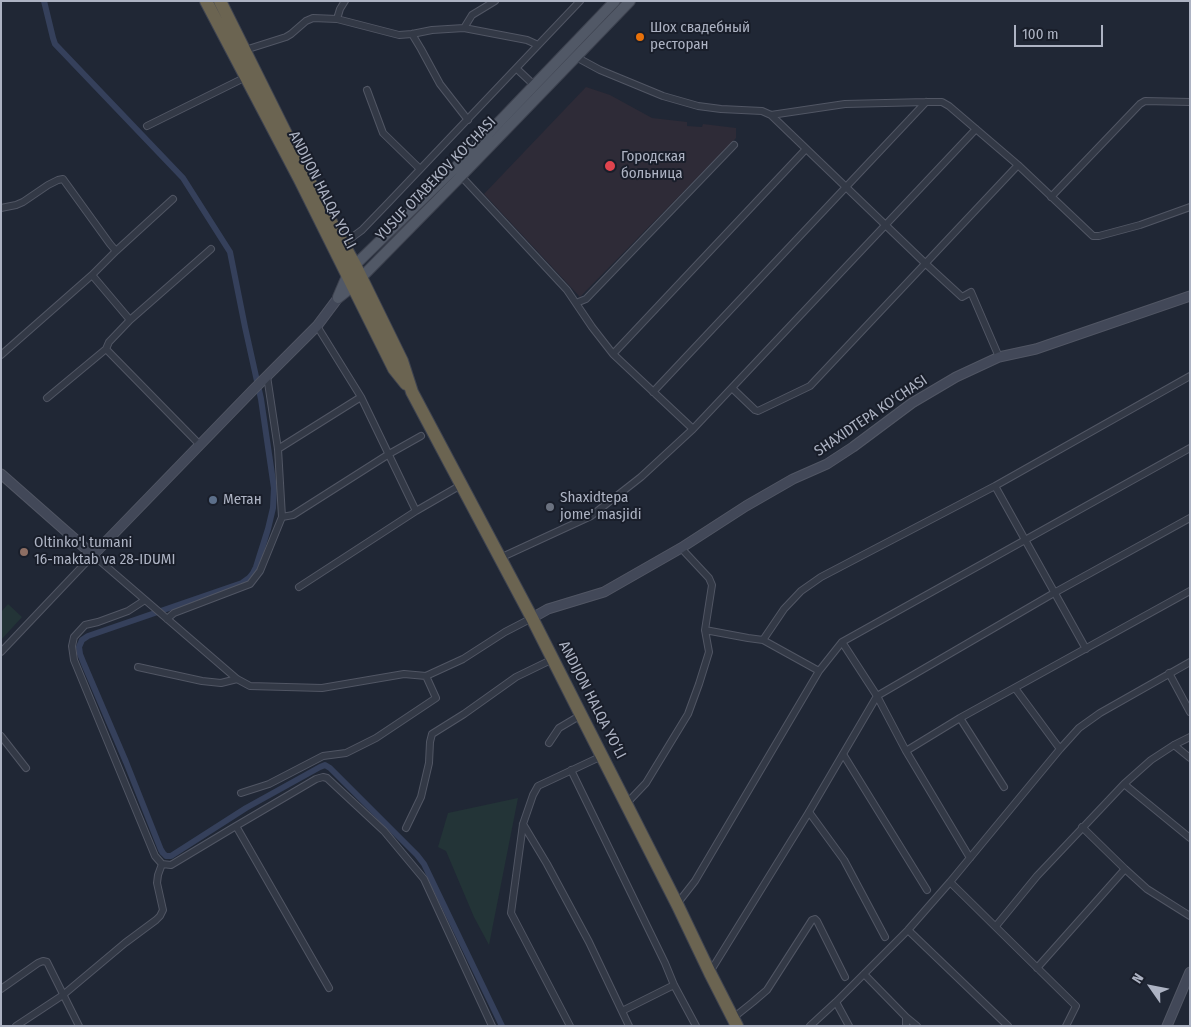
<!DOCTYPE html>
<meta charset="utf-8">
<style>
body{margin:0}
#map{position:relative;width:1191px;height:1027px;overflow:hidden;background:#202735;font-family:"Fira Sans Condensed",sans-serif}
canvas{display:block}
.frame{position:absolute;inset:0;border:2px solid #adb3c3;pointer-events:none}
.north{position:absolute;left:1126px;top:962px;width:50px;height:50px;-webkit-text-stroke:4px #191e2a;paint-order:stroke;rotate:303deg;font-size:14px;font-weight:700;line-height:20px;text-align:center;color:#adb3c3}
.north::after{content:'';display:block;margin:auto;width:18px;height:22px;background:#adb3c3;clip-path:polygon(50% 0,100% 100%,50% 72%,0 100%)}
.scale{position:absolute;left:1014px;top:25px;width:89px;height:22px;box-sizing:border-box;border:2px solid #adb3c3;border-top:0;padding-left:6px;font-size:15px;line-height:18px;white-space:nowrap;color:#adb3c3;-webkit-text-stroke:4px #191e2a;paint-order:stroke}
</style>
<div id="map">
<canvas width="1191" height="1027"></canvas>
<div class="frame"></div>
<div class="north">N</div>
<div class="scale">100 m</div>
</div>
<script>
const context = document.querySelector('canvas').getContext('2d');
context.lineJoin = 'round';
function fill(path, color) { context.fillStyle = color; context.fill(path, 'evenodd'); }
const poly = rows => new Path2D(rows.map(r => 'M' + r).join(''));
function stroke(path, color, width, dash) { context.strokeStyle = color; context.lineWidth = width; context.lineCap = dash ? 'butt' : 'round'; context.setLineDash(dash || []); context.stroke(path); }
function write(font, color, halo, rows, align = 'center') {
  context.font = font + ' "Fira Sans Condensed",sans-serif'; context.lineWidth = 4; context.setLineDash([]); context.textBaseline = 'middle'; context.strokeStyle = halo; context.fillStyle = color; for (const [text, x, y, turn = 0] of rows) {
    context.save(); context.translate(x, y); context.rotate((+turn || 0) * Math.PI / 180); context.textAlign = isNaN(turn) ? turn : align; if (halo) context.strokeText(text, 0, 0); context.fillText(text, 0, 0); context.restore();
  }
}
fill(poly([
 [586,87,610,95,652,118,687,122,687,126,702,127,703,124,736,128,736,138,580,297,484,194]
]), '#2e2b37');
fill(poly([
 [8,604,22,617,1,640,1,612],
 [518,798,489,945,474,917,446,851,438,847,448,813]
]), '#233437');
stroke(poly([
 [44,1,53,38,55,44,183,178,230,252,245,327,261,399,274,488,273,508,268,529,256,567,253,573,249,578,242,583,88,636,82,640,79,647,80,654,84,664,126,762,161,850,163,853,166,856,171,856,246,808,320,767,325,765,330,768,417,855,424,864,502,1026]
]), '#35405b', 6);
const street = poly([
 [337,19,340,9,345,1],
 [464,28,472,15,495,1],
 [412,34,421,49,440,84,468,120],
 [245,50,286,37,291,34,306,21,313,18,337,19,399,35,412,34,432,30,464,28,527,40,538,45],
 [576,57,600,70,663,96,698,106,721,109,762,111,771,115,926,264,962,297,971,292,999,357],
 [517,69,534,85],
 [367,90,383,133,420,169],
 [771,115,845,104,926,102,942,102,949,106,1018,165],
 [147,126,246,77],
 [461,176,567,290,592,327,613,354,693,429],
 [1051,197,1140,104,1145,101,1190,102],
 [1,208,16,205,23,202,48,185,58,180,63,179,110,244,116,251,92,275,130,320,109,342,106,349,200,445],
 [343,244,362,230,389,202,580,1],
 [116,251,173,199],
 [576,303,586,299,734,145],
 [130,320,211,249],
 [317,326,361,397,416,511,461,485],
 [613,354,806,149],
 [1,355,92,275],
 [732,388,755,410,758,411,810,386,1018,165,1093,236,1099,236,1140,225,1190,207],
 [653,392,926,102],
 [47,398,106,349],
 [278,449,361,397],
 [995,486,1086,649],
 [282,517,293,515,389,454,421,436],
 [500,558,591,516,641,477,693,429,976,129],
 [299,587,416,511],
 [145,600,128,611,98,622,85,625,74,637,72,646,74,660,155,856,162,864,171,865,236,826,329,988],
 [167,619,174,613,250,584,260,571,282,517,278,449,267,376],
 [705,630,748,638,763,640],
 [842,642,877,696,906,751,970,858],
 [1,652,93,555,237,679,250,686,322,688,404,674,426,676,463,659,505,632,532,618],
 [138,667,202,681,221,683,237,679],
 [819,671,763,640,784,609,801,591,821,577,995,486,1190,376],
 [1169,673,1190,712],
 [1015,688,1060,749],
 [960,718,1004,787],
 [1,736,26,768],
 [549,743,559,728,581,715],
 [1174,745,1190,758],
 [906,751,960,718,1190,591],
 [843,754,927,890],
 [571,770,665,963,674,985,696,1026],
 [1124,784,1151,760,1174,745,1190,737],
 [241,793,269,784,323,756,346,753,376,738,436,698,426,676],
 [627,803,646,783,688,714,699,684,709,652,705,630,712,585,709,578,681,548],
 [809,812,844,860,885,937],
 [523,824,547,864,589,942,629,1026],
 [236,826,316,779,323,777,327,778,384,831,424,879,492,1026],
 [1082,827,1125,869,1147,889,1190,916],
 [406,828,421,797,429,763,430,742,432,734,464,714,516,677,553,659],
 [950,882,1076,1006,1066,1026],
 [677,904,695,881,819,671,842,642,1190,448],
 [996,926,1037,876,1124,784,1190,838],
 [908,930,1008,1026],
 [1037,968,1125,869],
 [710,972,809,812,877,696,1054,593,1190,518],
 [864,974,906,1017],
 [1,989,38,963,43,961,47,962,79,1026],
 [836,1002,849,1026],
 [622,1011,674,985],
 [733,1018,753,1002,767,990,812,920,815,919,817,921,845,977],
 [16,1026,63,995,125,943,156,920,160,916,163,910,157,883,158,875,162,864],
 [570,1026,511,913,523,824,533,795,538,786,602,756],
 [810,1026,836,1002,908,930,950,882,1060,749,1079,728,1100,713,1190,662],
 [906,1026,906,1017,917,1026]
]);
const secondary = poly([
 [1,474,93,555,253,390,317,326,338,298],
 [532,618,548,609,604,592,681,548,746,506,793,479,827,464,853,447,912,403,956,377,999,357,1036,349,1190,296],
 [1167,1026,1190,972]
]);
const primary = poly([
 [338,297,347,276,355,265,455,168,615,1],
 [338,298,353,286,461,176,630,1]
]);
const highway = poly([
 [206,1,300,180,394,369,406,384],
 [220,1,320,202,355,265,402,361,412,392,532,618,581,715,677,904,710,973,737,1026]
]);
stroke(street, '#515664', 8);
stroke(secondary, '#515664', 11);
stroke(primary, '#3d424f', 12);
stroke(highway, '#3e4350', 14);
stroke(street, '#333946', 6);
stroke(secondary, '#424858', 9);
stroke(primary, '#515866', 10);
stroke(highway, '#6b6451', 12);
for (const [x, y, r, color] of [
 [640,37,5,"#e8710a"],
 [610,166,6,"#e0444e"],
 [213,500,5,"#5c6f8a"],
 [550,507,5,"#6b7280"],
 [24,552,5,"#8d6e63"]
]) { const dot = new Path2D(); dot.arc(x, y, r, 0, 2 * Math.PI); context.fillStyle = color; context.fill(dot); stroke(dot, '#191e2a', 2); }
write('15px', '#adb3c3', '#191e2a', [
 ["Шох свадебный",650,28],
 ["ресторан",650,45],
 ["Городская",621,157],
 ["больница",621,174],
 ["Shaxidtepa",560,498],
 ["jome' masjidi",560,515],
 ["Метан",223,500],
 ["Oltinko'l tumani",34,543],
 ["16-maktab va 28-IDUMI",34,560]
], 'left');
write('15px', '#adb3c3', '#191e2a', [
 ["YUSUF OTABEKOV KO'CHASI",436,179,-46],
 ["ANDIJON HALQA YO‘LI",322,190,63],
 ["SHAXIDTEPA KO'CHASI",871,416,-34],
 ["ANDIJON HALQA YO‘LI",592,700,63]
]);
</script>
